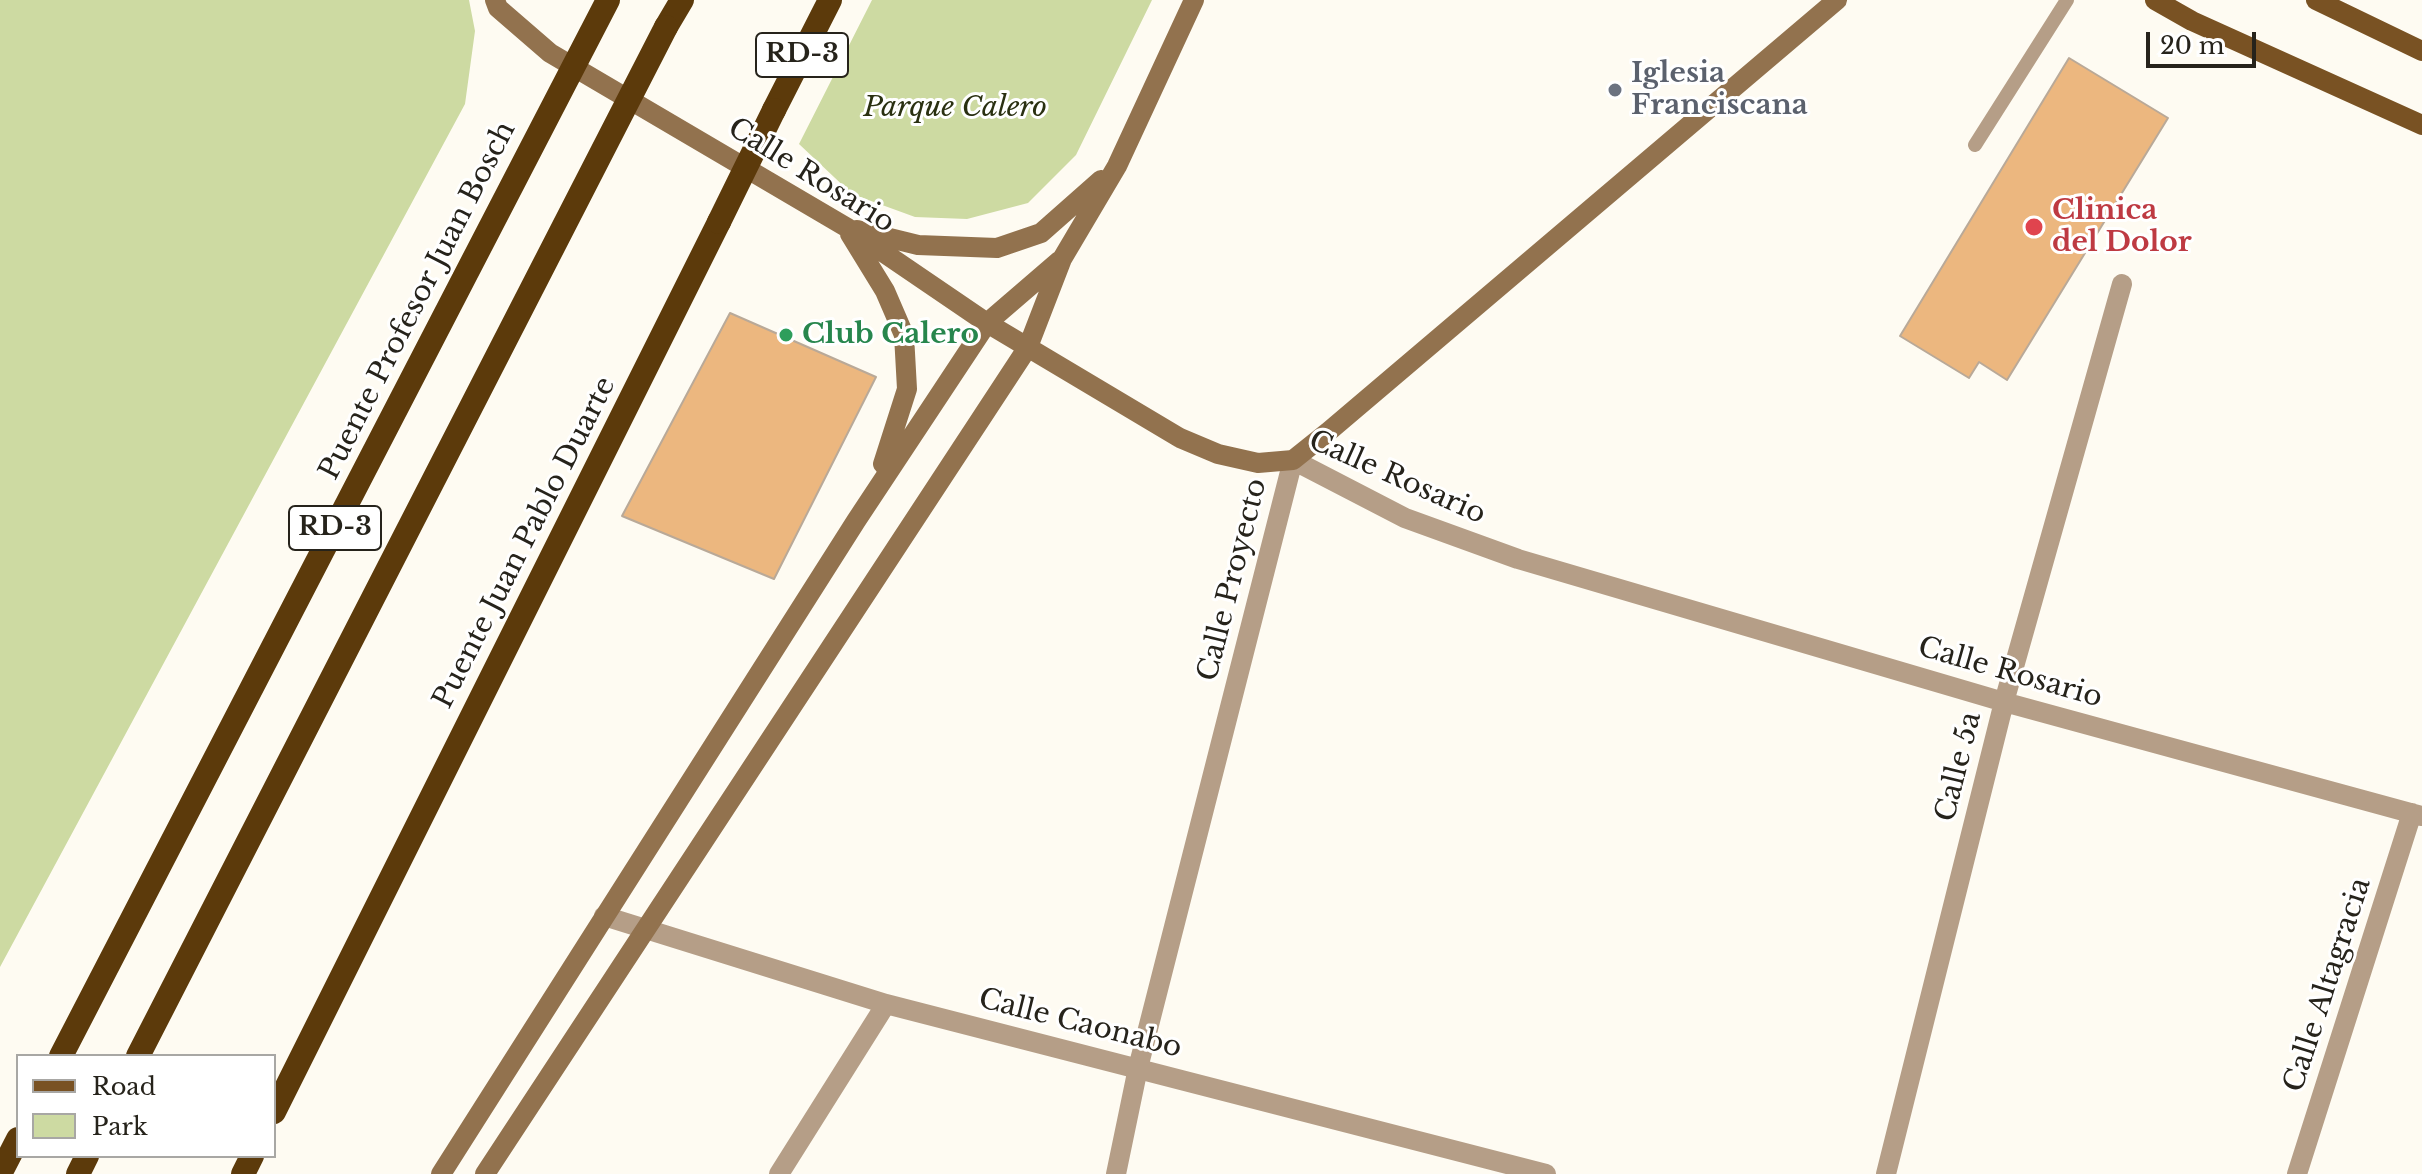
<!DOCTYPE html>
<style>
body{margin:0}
#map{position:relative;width:2422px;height:1174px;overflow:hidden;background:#fefbf2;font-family:"Libre Baskerville",serif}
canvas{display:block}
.legend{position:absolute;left:16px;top:1054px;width:260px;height:104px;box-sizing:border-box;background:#fff;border:2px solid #a8a7a4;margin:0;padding:10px 14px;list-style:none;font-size:24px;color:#26231b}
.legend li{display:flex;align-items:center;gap:16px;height:40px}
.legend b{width:40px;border:2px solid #a8a7a4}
.scale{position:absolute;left:2146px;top:32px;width:110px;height:36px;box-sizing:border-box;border:4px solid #26231b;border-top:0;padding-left:10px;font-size:24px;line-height:28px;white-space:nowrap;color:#26231b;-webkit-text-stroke:6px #fff;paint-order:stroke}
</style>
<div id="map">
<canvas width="2422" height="1174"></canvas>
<ul class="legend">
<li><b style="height:10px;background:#795223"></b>Road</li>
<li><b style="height:22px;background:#cddaa2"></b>Park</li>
</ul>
<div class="scale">20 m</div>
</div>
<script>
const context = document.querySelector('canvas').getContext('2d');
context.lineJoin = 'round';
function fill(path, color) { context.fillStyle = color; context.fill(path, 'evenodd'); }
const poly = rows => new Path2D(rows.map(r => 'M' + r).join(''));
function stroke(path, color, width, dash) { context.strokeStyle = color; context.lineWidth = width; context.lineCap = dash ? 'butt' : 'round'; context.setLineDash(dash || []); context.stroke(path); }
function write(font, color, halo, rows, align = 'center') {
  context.font = font + ' "Libre Baskerville",serif'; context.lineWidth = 6; context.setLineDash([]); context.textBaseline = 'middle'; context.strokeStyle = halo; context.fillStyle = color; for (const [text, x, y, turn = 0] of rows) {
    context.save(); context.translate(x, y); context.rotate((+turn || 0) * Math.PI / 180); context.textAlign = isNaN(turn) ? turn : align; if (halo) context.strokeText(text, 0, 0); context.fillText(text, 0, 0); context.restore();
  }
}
fill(poly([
 [0,0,469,0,475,31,465,104,0,967],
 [872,0,1152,0,1076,155,1028,203,967,219,915,217,852,194,799,144]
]), '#cddaa2');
const building = poly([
 [2069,58,2168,118,2007,380,1979,362,1969,378,1900,336,2069,58],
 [730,313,876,377,774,579,622,516,730,313]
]);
fill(building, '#ecb77f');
stroke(building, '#b9a998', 2);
stroke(poly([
 [1975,145,2067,0]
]), '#b59e87', 14);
stroke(poly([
 [604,916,886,1004,1546,1174],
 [779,1174,886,1004],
 [1116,1174,1138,1068,1293,460,1405,518,1518,559,2004,702,2422,816],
 [1886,1174,2004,702,2122,284],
 [2297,1174,2412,813]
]), '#b59e87', 20);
stroke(poly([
 [495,0,498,8,550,53,846,227,987,323,1180,438,1218,454,1258,463,1293,460,1328,432,1837,0],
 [857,230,918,245,997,248,1041,233,1101,180],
 [850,234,885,291,904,335,907,389,883,464],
 [441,1174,856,521,987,323,1059,261],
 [485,1174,1028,347,1062,259,1117,166,1194,0]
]), '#92724e', 20);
stroke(poly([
 [2155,0,2192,21,2422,125],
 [2316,0,2422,51]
]), '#795223', 20);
stroke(poly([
 [666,27,682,0],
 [774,110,830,0],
 [274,1112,719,222],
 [0,1174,18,1139],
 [78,1174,87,1156],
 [243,1174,252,1156]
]), '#5c3a0b', 24);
stroke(poly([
 [719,222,774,110],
 [61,1056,608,0],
 [138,1056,666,27]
]), '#5c3a0b', 24);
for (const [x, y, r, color] of [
 [1615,90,8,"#6b7280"],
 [2034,227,10,"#e0444e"],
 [786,335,8,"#2e9e5b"]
]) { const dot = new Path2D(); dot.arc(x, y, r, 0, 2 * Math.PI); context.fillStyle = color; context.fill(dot); stroke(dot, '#fff', 3); }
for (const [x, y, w] of [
 [802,55,92],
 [335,528,92]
]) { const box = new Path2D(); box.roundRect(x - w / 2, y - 22, w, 44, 6); context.fillStyle = '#fff'; context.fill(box); stroke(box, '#26231b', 2); }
write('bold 26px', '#26231b', null, [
 ["RD-3",802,55],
 ["RD-3",335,528]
]);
write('bold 28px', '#5b616d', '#fff', [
 ["Iglesia",1631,74],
 ["Franciscana",1631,106]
], 'left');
write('italic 28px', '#2a3011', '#fff', [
 ["Parque Calero",955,108]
]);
write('28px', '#26231b', '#fff', [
 ["Calle Rosario",811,176,32],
 ["Puente Profesor Juan Bosch",418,301,-63],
 ["Calle Rosario",1397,478,24],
 ["Puente Juan Pablo Duarte",525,543,-63],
 ["Calle Proyecto",1233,580,-76],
 ["Calle Rosario",2010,673,16],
 ["Calle 5a",1959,767,-76],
 ["Calle Altagracia",2328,985,-72],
 ["Calle Caonabo",1080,1024,14]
]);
write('bold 28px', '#be3a42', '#fff', [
 ["Clinica",2052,211],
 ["del Dolor",2052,243]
], 'left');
write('bold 28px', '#27864d', '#fff', [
 ["Club Calero",802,335]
], 'left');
</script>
